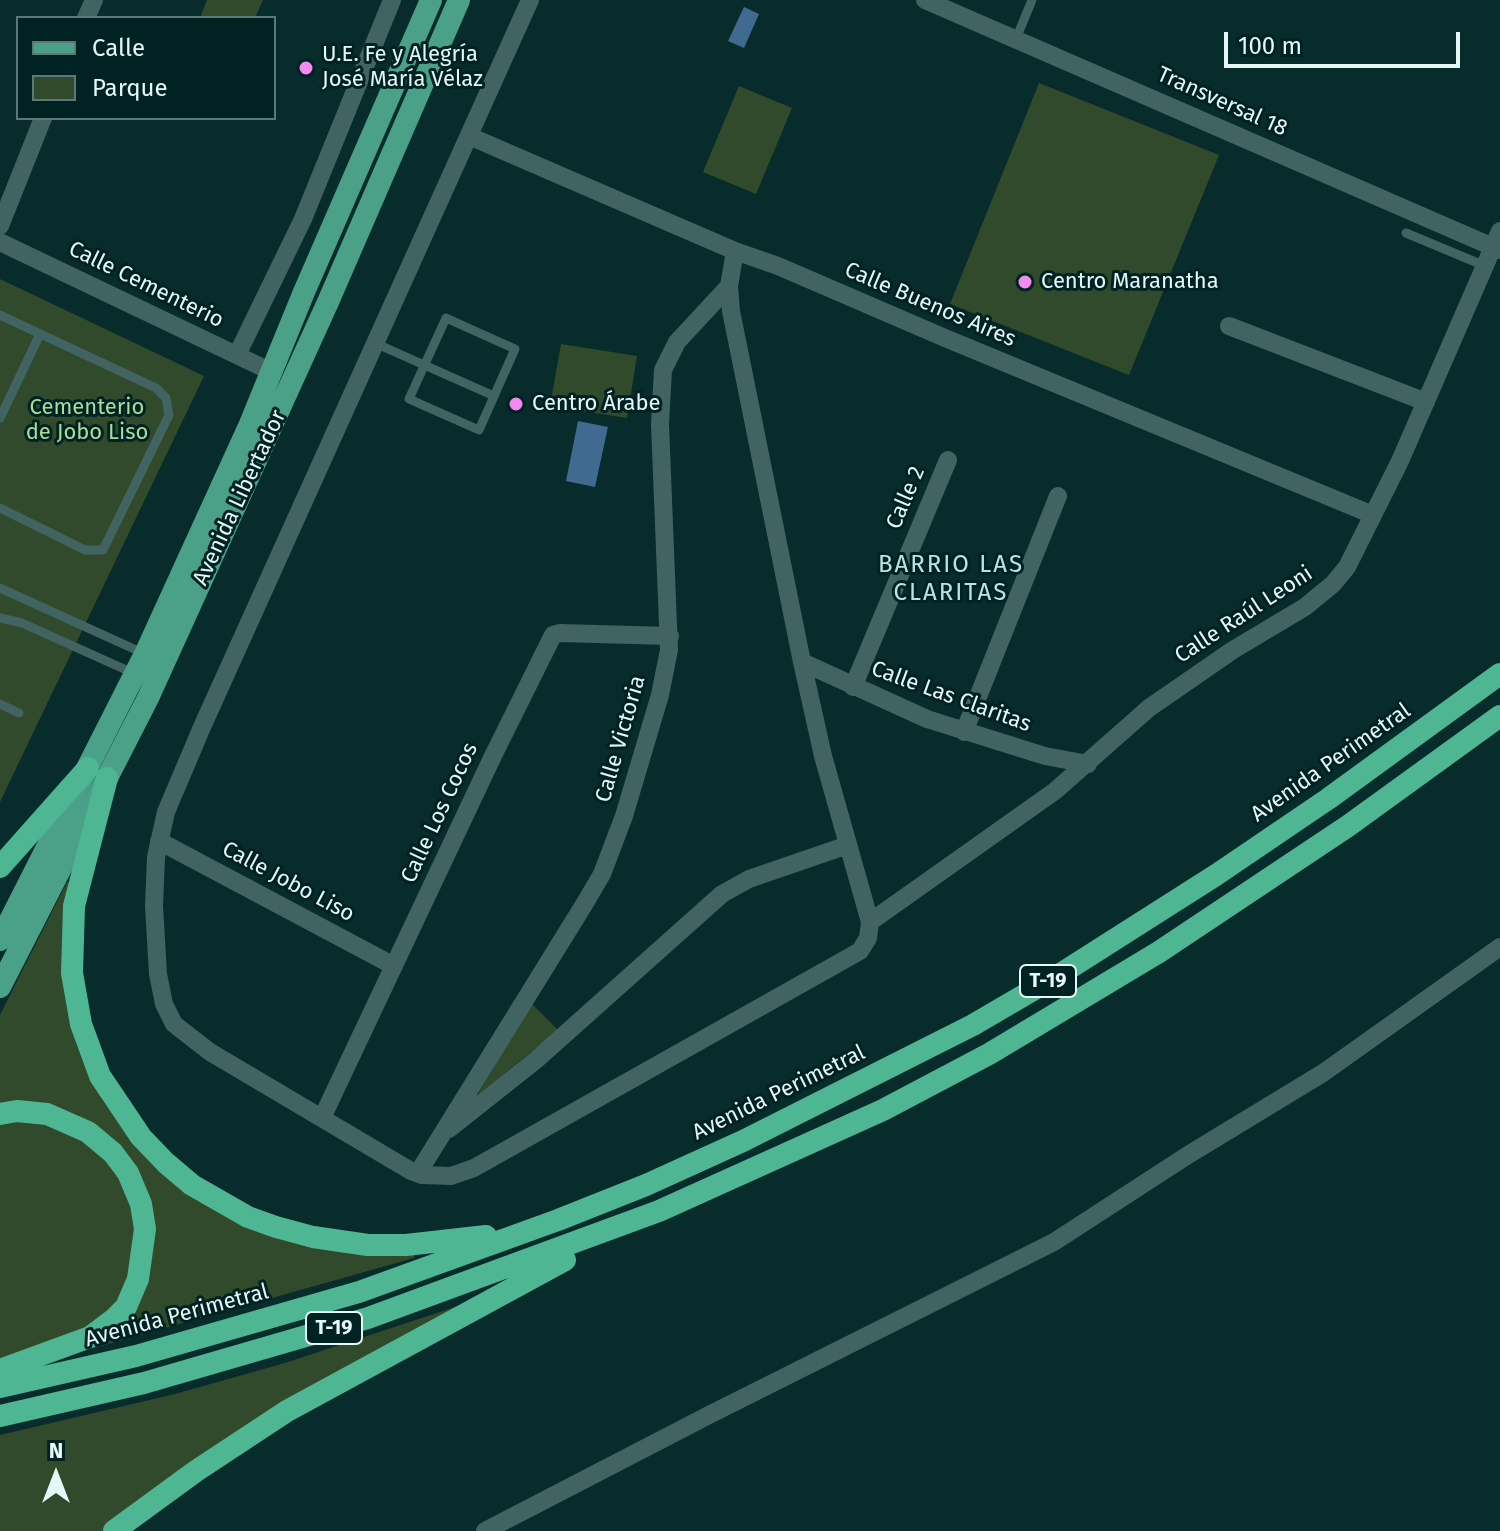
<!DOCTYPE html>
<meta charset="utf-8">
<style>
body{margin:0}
#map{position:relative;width:1500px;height:1531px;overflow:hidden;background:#082c2b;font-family:"Fira Sans",sans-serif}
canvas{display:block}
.legend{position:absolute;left:16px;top:16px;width:260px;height:104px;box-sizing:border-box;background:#022;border:2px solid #5c7877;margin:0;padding:10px 14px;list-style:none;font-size:24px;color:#e5f8f7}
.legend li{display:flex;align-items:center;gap:16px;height:40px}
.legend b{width:40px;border:2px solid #5c7877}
.north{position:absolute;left:16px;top:1435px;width:80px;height:80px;-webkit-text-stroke:6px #022;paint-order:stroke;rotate:0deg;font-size:22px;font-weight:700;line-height:32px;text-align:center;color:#e5f8f7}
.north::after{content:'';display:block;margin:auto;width:28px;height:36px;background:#e5f8f7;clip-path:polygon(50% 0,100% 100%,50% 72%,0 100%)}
.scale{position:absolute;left:1224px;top:32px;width:236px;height:36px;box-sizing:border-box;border:4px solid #e5f8f7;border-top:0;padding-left:10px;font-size:24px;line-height:28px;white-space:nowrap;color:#e5f8f7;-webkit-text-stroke:6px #022;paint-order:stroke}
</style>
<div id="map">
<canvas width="1500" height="1531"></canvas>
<ul class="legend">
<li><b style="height:10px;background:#4ba187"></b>Calle</li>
<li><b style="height:22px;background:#324a2c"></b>Parque</li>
</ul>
<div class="north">N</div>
<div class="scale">100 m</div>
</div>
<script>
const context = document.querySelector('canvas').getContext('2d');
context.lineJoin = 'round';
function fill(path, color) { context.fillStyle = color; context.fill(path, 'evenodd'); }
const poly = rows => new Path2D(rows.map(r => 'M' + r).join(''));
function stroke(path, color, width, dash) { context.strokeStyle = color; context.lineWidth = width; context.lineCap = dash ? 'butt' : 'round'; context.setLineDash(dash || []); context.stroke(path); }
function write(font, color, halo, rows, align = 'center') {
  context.font = font + ' "Fira Sans",sans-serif'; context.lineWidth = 6; context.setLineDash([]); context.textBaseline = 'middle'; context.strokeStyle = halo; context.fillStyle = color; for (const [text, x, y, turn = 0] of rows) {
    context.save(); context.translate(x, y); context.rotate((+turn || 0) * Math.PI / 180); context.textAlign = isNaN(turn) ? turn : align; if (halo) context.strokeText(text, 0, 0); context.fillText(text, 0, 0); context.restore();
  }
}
fill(poly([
 [207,0,263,0,255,18,200,18],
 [1039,83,1219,155,1129,375,950,304],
 [739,86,792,108,756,194,703,172],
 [0,279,204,376,0,802],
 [561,344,637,356,627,418,550,406],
 [67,882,69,883,94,1079,218,1210,415,1253,414,1258,80,1352,145,1281,127,1159,0,1106,0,1015],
 [532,1004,558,1030,479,1094,479,1092],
 [18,1118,72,1130,115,1167,137,1218,126,1291,98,1324,0,1361,0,1121],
 [458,1306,128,1511,102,1531,0,1531,0,1435,175,1394,285,1363]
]), '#324a2c');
fill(poly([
 [744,7,759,14,744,48,728,41],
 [578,421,608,427,595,487,566,481]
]), '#416a90');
stroke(poly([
 [1016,39,1032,0],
 [1406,233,1485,266],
 [0,315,156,388,166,398,169,415,103,550,85,550,0,508],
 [446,318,515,349,479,430,409,399,446,318],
 [377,344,494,396],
 [0,418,40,334],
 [0,588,145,654],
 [0,618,22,623,133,673],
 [0,704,19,713]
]), '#416362', 9);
stroke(poly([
 [530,0,202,727,166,812,156,857,154,906,158,974,164,1004,174,1024,210,1052,411,1171,422,1175,451,1176,474,1168,860,951,868,938,870,922,823,756,802,662,731,311,729,286,735,251],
 [925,0,1500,250],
 [86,18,94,0],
 [469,136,735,251,778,266,945,338,1373,515],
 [0,226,43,118],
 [0,242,272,372],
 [1229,326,1426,402],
 [237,355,303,219,392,0],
 [802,662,927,719,1045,756,1088,764],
 [853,687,948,460],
 [964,732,1058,496],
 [159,841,394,966],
 [870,922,1055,791,1149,708,1178,688,1233,650,1305,607,1333,584,1347,567,1400,461,1500,231],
 [322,1118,492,758,553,635,560,633,670,636],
 [449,1129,536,1060,722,894,749,879,848,845],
 [418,1173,585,903,602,874,624,816,660,695,669,650,660,424,663,370,677,342,729,286],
 [485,1531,709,1415,1054,1242,1188,1155,1323,1073,1500,947]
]), '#416362', 18);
stroke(poly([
 [0,940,145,654,250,424,304,292,431,0],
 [0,987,148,698,328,302,459,0]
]), '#4ba187', 22);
stroke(poly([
 [107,778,74,906,72,973,81,1024,100,1076,141,1137,166,1163,192,1185,248,1217,276,1227,313,1237,368,1245,406,1245,486,1236],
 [0,867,88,768],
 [0,1114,17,1111,47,1114,88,1132,113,1153,128,1173,141,1204,145,1229,138,1279,126,1307,114,1319,90,1337,0,1370],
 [0,1387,136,1356,359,1292,558,1220,646,1185,743,1141,973,1025,1062,973,1216,875,1328,799,1500,674],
 [0,1416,144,1383,368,1318,659,1211,883,1110,989,1054,1159,952,1348,826,1500,716],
 [114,1531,196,1471,287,1411,565,1260]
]), '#4eb693', 22);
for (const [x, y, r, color] of [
 [306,68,8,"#f489ef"],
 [1025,282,8,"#f489ef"],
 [516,404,8,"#f489ef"]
]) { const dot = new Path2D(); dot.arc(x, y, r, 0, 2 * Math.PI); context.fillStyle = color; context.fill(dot); stroke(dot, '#022', 3); }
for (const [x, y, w] of [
 [1048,981,56],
 [334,1328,56]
]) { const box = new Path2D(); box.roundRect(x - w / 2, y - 16, w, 32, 6); context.fillStyle = '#022'; context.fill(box); stroke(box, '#e5f8f7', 2); }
write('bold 20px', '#e5f8f7', null, [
 ["T-19",1048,981],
 ["T-19",334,1328]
]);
write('22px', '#e5f8f7', '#022', [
 ["U.E. Fe y Alegría",322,55],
 ["José María Vélaz",322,80],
 ["Centro Maranatha",1041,282],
 ["Centro Árabe",532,404]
], 'left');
write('22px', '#e5f8f7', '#022', [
 ["Transversal 18",1222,102,24],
 ["Calle Cementerio",146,285,26],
 ["Calle Buenos Aires",930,305,23],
 ["Avenida Libertador",240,498,-65],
 ["Calle 2",906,498,-67],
 ["Calle Raúl Leoni",1244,615,-33],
 ["Calle Las Claritas",951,697,20],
 ["Calle Victoria",621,739,-74],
 ["Avenida Perimetral",1331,763,-35],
 ["Calle Los Cocos",440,813,-65],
 ["Calle Jobo Liso",288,882,28],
 ["Avenida Perimetral",779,1093,-26],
 ["Avenida Perimetral",177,1316,-15]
]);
write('22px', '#a8dd99', '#022', [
 ["Cementerio",87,408],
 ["de Jobo Liso",87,433]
]);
context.letterSpacing = '2px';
write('24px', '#bde3e1', '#022', [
 ["BARRIO LAS",951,565],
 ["CLARITAS",951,593]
]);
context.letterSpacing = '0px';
</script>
